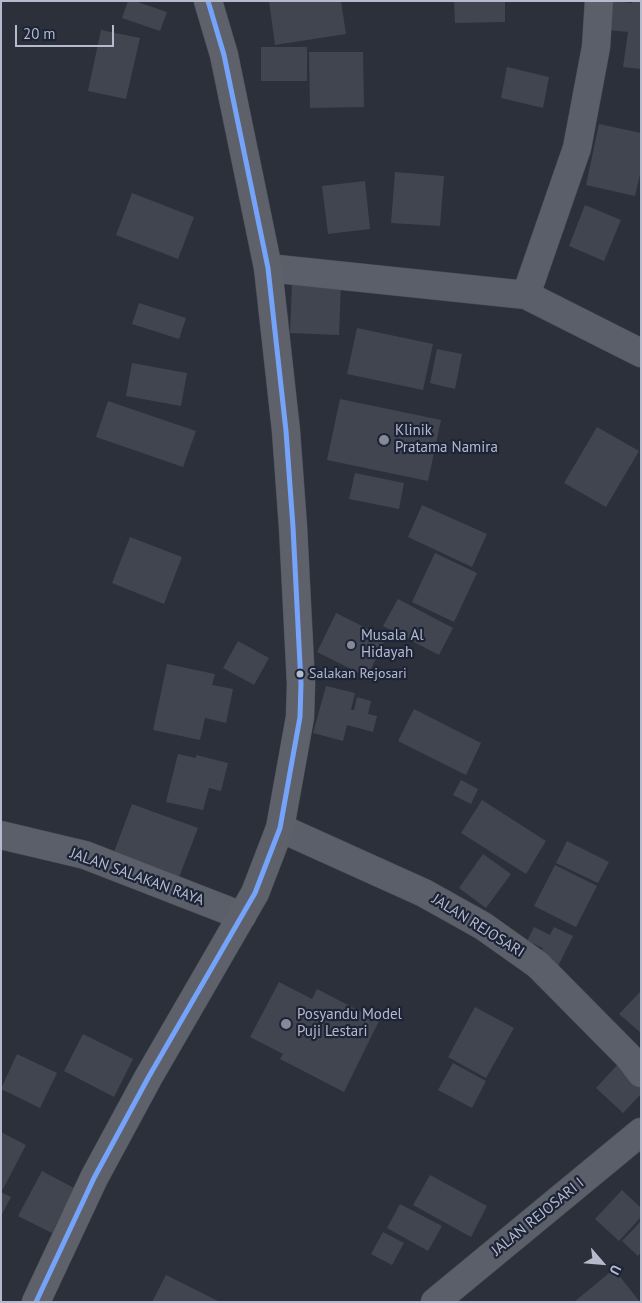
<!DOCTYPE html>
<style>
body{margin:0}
#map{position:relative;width:642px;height:1303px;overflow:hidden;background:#2b303b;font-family:"PT Sans",sans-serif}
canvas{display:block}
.frame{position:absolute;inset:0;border:2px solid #b5bbcc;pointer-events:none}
.north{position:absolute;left:577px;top:1238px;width:50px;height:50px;-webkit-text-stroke:4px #1d2437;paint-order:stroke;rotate:117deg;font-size:14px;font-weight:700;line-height:20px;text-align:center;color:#b5bbcc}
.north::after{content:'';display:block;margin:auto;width:18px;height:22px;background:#b5bbcc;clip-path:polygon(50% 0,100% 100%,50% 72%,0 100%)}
.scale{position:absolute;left:15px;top:25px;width:99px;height:22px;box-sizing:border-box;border:2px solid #b5bbcc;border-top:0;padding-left:6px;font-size:15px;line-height:18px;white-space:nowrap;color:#b5bbcc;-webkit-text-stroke:4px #1d2437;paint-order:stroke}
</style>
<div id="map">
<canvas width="642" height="1303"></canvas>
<div class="frame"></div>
<div class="north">U</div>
<div class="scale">20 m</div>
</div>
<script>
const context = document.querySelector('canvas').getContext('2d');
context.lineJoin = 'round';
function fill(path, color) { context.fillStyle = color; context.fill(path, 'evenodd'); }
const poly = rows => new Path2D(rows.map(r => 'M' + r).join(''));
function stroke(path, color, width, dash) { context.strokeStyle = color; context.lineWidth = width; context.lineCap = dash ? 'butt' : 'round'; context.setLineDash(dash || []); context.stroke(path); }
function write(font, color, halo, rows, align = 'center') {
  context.font = font + ' "PT Sans",sans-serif'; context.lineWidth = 4.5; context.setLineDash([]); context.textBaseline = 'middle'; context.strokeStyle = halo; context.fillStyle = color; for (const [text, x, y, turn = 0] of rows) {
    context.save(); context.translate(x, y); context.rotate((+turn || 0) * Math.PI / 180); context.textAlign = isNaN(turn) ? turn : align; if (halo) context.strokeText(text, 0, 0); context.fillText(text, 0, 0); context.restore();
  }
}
fill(poly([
 [128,1,135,1,167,12,160,31,122,18],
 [269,1,341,1,346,34,275,45],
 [454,1,505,1,505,22,455,23],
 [612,1,632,3,632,1,641,1,641,69,623,67,628,32,609,30],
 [101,30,140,38,126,99,88,91],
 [261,47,307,47,307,81,261,81],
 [309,52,363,52,364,107,310,108],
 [507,67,549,77,543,108,501,98],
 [599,124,641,133,641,170,635,196,586,185],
 [395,172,444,176,440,226,391,223],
 [365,181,370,229,328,234,322,186],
 [132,193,194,217,178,259,116,235],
 [585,205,621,220,604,261,569,246],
 [292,283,341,285,339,335,290,333],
 [139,303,186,318,179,339,132,324],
 [357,328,433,344,423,390,347,374],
 [437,349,462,354,455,389,430,383],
 [132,363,187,373,181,406,126,396],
 [340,399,441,420,428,481,327,460],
 [108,401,196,431,183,467,96,437],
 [597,427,639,451,606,507,564,483],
 [355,473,404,483,399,509,349,499],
 [422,505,487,534,472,567,408,537],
 [130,537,182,557,164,604,112,583],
 [435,553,477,573,454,622,412,602],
 [398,599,453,628,439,655,383,626],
 [336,613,386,638,367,677,317,652],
 [238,641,269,658,254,685,223,668],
 [167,664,215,674,212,685,233,689,226,723,205,718,200,740,153,730],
 [326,686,355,693,351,710,354,710,357,697,371,701,368,714,377,716,373,732,347,725,343,741,313,733],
 [414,709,481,743,466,775,398,741],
 [178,754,196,758,196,755,228,763,221,791,209,788,203,810,166,802],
 [461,780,478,789,471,804,453,795],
 [482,800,546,841,526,874,461,833],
 [132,804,198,828,176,885,111,860],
 [567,841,609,862,598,883,556,863],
 [483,854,511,874,486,908,459,888],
 [555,865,597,886,576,927,534,906],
 [534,927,550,935,554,927,573,936,558,966,539,956,543,948,527,941],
 [279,982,312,999,317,989,379,1021,344,1092,280,1059,283,1054,250,1037],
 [641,991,641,1033,619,1014],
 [475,1007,514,1028,486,1078,448,1057],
 [83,1034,133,1059,114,1097,64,1071],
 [17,1054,57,1073,40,1108,1,1089],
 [453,1063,486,1081,472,1108,438,1090],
 [618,1064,641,1084,641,1094,623,1113,596,1088],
 [1,1132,26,1145,3,1189,1,1188],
 [42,1171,74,1188,52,1233,18,1216],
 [430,1175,487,1206,471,1237,413,1205],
 [622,1190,641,1208,641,1217,619,1241,595,1219],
 [1,1192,11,1197,1,1216],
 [400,1204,442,1226,428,1251,387,1228],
 [641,1221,641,1252,638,1256,622,1241],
 [383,1232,404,1243,392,1265,371,1254],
 [614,1269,640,1302,574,1302],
 [166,1275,220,1302,152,1302]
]), '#414550');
const minor = poly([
 [268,268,526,295,641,353],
 [526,295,577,148,596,47,599,1],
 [280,828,424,893,483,926,538,965,628,1056,641,1073],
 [1,835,85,855,242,916],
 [435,1302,641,1132]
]);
const major = poly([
 [36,1302,94,1178,148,1078,255,893,280,828,300,717,301,684,293,527,286,431,268,268,224,55,208,1]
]);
stroke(minor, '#494d55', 29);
stroke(major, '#494d58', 29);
stroke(minor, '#5b5f69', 28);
stroke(major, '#5e616a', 28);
stroke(poly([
 [36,1302,94,1178,148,1078,255,893,280,828,300,717,301,684,293,527,286,431,268,268,224,55,208,1]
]), '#74a3f9', 5);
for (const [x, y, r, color] of [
 [384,440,6,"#858a99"],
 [351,645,5,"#858a99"],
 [300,674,4.5,"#b5bbcc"],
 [286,1024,6,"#858a99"]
]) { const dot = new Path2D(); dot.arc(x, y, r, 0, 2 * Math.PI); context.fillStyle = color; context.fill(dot); stroke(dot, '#1d2437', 2); }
write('14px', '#b5bbcc', '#1d2437', [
 ["Salakan Rejosari",309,674]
], 'left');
write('15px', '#b5bbcc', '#1d2437', [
 ["Klinik",395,431],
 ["Pratama Namira",395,448],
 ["Musala Al",361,636],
 ["Hidayah",361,653],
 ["Posyandu Model",297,1015],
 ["Puji Lestari",297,1032]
], 'left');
write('15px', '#b5bbcc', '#1d2437', [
 ["JALAN SALAKAN RAYA",137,877,20],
 ["JALAN REJOSARI",478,926,32],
 ["JALAN REJOSARI I",538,1217,-39]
]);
</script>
